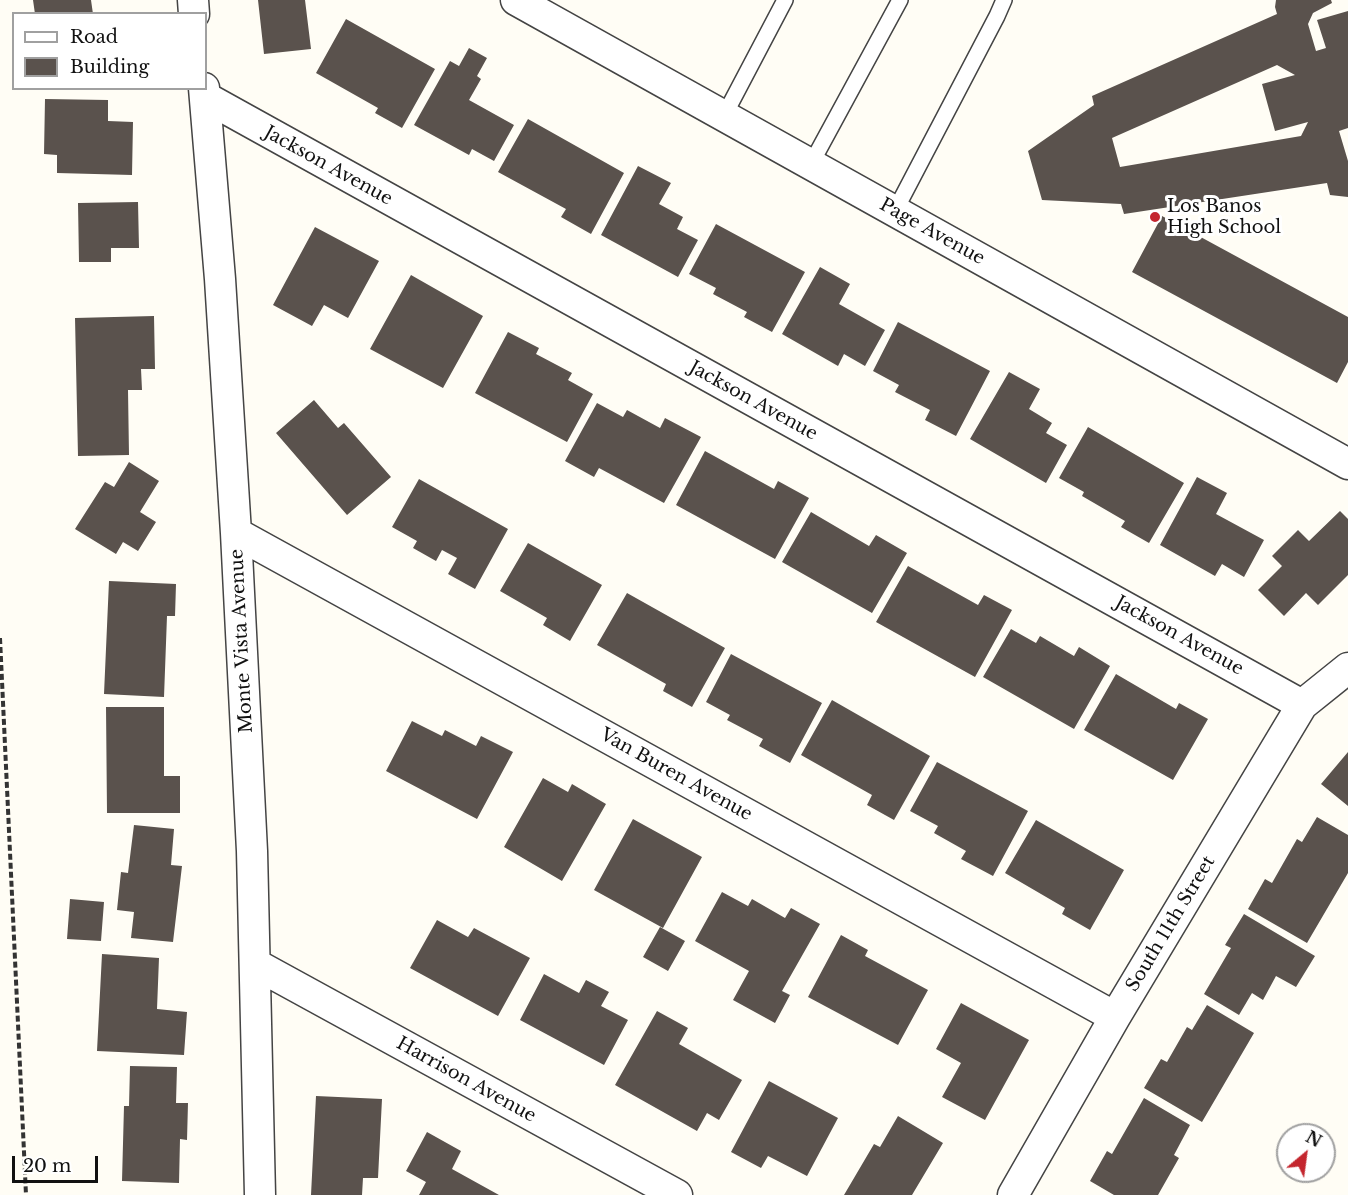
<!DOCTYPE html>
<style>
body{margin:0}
#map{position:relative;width:1348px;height:1195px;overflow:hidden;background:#fffdf5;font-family:"Libre Baskerville",serif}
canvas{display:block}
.legend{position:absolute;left:12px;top:12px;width:195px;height:78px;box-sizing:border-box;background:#fff;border:2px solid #a0a0a0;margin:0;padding:8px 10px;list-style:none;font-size:18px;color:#111}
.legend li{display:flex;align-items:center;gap:12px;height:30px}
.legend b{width:30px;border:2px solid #a0a0a0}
.north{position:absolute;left:1276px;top:1123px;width:60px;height:60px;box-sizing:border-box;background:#fff;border:2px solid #a0a0a0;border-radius:50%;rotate:29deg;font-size:16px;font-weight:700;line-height:24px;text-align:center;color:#111}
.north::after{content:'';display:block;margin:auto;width:21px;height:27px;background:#c4262e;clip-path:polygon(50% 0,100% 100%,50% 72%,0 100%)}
.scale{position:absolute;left:12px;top:1156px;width:86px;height:27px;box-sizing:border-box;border:3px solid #111;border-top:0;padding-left:8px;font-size:18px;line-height:21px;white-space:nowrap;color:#111;-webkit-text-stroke:4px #fff;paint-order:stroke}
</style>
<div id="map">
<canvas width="1348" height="1195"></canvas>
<ul class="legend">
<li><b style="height:8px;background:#fff"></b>Road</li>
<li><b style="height:16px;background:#5a524d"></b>Building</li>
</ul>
<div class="north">N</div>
<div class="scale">20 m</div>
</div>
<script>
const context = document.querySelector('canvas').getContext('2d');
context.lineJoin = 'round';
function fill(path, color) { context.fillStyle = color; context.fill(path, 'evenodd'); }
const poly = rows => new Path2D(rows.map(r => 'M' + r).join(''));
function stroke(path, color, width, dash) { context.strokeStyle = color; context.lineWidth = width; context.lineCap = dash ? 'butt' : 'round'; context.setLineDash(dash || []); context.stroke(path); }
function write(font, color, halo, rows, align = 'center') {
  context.font = font + ' "Libre Baskerville",serif'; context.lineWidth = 6; context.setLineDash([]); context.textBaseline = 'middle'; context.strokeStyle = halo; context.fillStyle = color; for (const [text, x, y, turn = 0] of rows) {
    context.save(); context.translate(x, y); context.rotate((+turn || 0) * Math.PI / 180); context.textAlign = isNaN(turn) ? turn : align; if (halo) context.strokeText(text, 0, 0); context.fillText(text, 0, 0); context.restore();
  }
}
fill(poly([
 [33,0,91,0,93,14,35,14],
 [258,0,305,0,311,49,264,54],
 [1276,0,1331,0,1332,3,1313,13,1308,24,1316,51,1326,48,1317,20,1348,11,1348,128,1339,131,1348,161,1348,197,1330,195,1327,183,1124,214,1121,204,1042,200,1028,151,1094,105,1092,96,1277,14,1275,7],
 [1277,65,1295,75,1262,84,1275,131,1308,122,1301,136,1120,167,1112,138],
 [346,19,435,69,402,128,375,113,378,108,316,73],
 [469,48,487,58,477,76,481,79,469,100,514,125,494,161,472,149,469,155,414,125,450,61,459,66],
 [45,99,108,100,108,121,133,122,132,175,57,173,57,155,44,154],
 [528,119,624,173,591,234,561,217,566,209,498,172],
 [638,166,671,183,659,204,683,217,677,229,698,240,678,277,601,235],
 [138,202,139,248,111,248,111,262,79,262,78,203],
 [1162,216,1348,317,1348,362,1337,383,1132,272],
 [716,224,805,272,772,332,744,317,747,312,713,294,716,288,689,274],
 [315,227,379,261,348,318,324,305,312,326,273,305],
 [820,267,850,284,839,304,885,330,865,366,844,354,838,366,782,334],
 [411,275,483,316,443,388,370,349],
 [154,316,155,369,141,369,142,390,128,390,129,455,78,456,75,318],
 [898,322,990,371,956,436,925,420,930,410,895,392,899,385,873,371],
 [508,332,539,348,536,354,572,373,568,380,593,394,567,442,475,393],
 [1009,372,1040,389,1029,409,1052,423,1046,433,1067,445,1046,483,970,439],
 [314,400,338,428,344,423,391,477,347,515,276,433],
 [597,403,623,417,627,410,660,428,665,418,701,437,664,503,599,468,594,477,565,461],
 [1088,427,1184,483,1149,543,1121,527,1125,521,1082,496,1084,492,1059,478],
 [705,451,774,489,778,481,809,498,775,559,676,505],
 [129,462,159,481,140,512,156,522,138,551,123,542,116,554,75,529,105,482,114,487],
 [1197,477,1227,493,1216,514,1264,540,1244,577,1222,564,1215,576,1160,545],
 [419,479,508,529,475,589,448,574,457,558,442,550,436,561,413,548,417,541,392,527],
 [1340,511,1348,519,1348,575,1318,605,1306,593,1284,616,1258,590,1282,566,1272,556,1298,530,1309,541],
 [811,512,869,546,876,535,907,553,872,613,782,562],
 [528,543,602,585,570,641,543,625,547,618,500,591],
 [908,566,978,605,984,595,1012,610,975,677,876,622],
 [109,581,176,584,175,616,167,616,164,697,104,694],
 [627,593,725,648,692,707,663,691,666,684,597,645],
 [1011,629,1036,643,1040,636,1074,656,1079,647,1110,666,1074,729,983,677],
 [731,654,822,703,790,763,759,746,763,739,727,720,730,715,706,702],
 [1116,674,1176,709,1179,703,1208,719,1173,780,1084,730],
 [832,700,930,756,894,820,867,805,872,795,801,755],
 [106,707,164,707,164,776,180,776,180,813,107,813],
 [412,721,442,736,445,730,476,746,481,736,513,752,477,819,386,771],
 [1348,752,1348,806,1321,784],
 [937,762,1028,811,993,876,961,859,966,851,934,833,938,826,910,811],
 [543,778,568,792,572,784,606,804,562,881,504,847],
 [1317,817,1348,835,1348,873,1307,943,1248,909,1265,879,1272,883,1297,839,1302,842],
 [633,819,702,857,663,928,594,890],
 [1036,820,1124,870,1090,930,1062,914,1065,908,1005,873],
 [134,825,174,829,171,865,182,866,173,942,131,938,134,912,117,910,121,872,128,873],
 [722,892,748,906,752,899,785,918,791,908,820,924,782,991,790,995,775,1023,733,1000,749,971,695,941],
 [70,899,104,902,101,941,67,939],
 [1244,914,1315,956,1296,987,1276,976,1263,1000,1252,993,1239,1015,1204,994,1231,948,1225,945],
 [437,920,468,937,474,928,530,958,498,1016,410,968],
 [660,927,685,941,668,971,643,957],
 [841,935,868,950,865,956,928,990,898,1045,808,997],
 [102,954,159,958,157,1009,187,1012,184,1055,97,1051],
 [544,974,579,993,586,980,609,992,601,1006,628,1020,604,1065,520,1020],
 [961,1003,1029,1040,985,1120,942,1097,961,1063,936,1049],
 [1207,1005,1254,1033,1202,1122,1144,1088,1161,1059,1167,1062,1187,1027,1192,1030],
 [657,1011,688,1028,679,1044,742,1080,719,1120,707,1113,697,1131,615,1085],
 [130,1066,177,1067,176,1103,188,1103,187,1140,180,1139,179,1183,122,1181,124,1106,129,1106],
 [769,1081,838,1118,807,1176,768,1156,761,1168,731,1152],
 [316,1096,382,1099,378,1178,363,1178,362,1195,311,1195],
 [1144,1098,1190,1125,1174,1155,1179,1158,1158,1195,1114,1195,1090,1181,1107,1151,1112,1154],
 [898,1116,943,1143,912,1195,844,1195,874,1144,880,1147],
 [427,1132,461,1151,452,1169,499,1195,419,1195,426,1182,406,1171]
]), '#5a524d');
const lane = poly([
 [724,116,785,0],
 [811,164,900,0],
 [895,211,997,16,1004,0]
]);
const street = poly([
 [193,0,194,14],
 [516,0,1348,464],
 [204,88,220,279,236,533,252,851,260,1195],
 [205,97,1302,705],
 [236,533,1115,1017],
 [255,964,677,1195],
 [1013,1195,1115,1017,1302,705,1348,668]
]);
stroke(lane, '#444', 18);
stroke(street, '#444', 33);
stroke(poly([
 [0,638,26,1195]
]), '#333', 4, [6, 3]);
stroke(lane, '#fff', 15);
stroke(street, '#fff', 30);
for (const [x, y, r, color] of [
 [1155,217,6,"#c4262e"]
]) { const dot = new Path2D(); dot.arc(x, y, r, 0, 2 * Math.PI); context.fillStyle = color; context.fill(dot); stroke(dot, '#fff', 2); }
write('18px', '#111', '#fff', [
 ["Jackson Avenue",328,166,29],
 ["Page Avenue",932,232,29],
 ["Jackson Avenue",753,401,29],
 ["Jackson Avenue",1179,636,29],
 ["Monte Vista Avenue",242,641,-93],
 ["Van Buren Avenue",676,775,29],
 ["South 11th Street",1171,924,-59],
 ["Harrison Avenue",466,1080,29]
]);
write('18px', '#111', '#fff', [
 ["Los Banos",1167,207],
 ["High School",1167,228]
], 'left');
</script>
